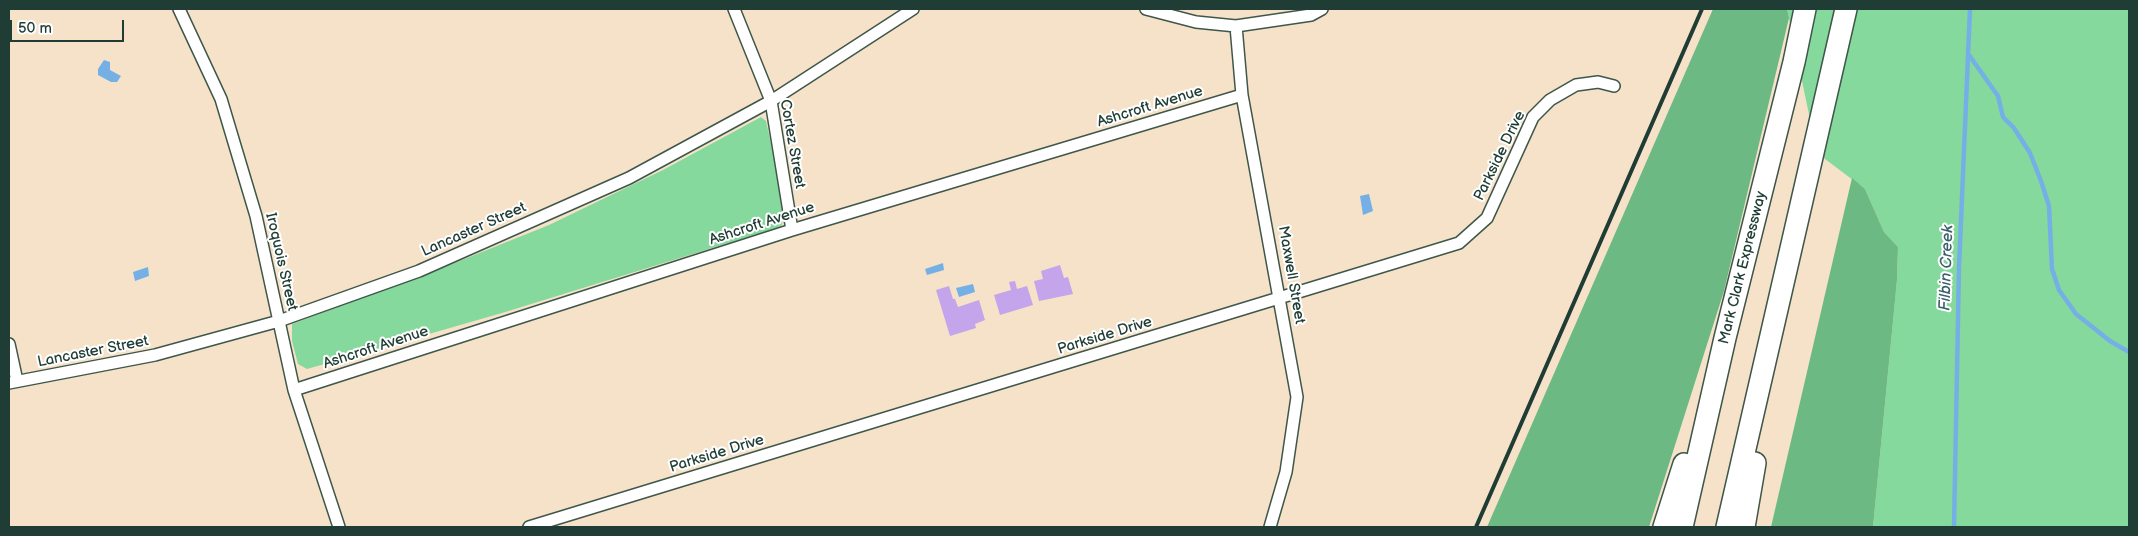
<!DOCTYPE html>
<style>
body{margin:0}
#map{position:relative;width:2138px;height:536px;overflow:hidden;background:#f5e2c8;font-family:"Balsamiq Sans",sans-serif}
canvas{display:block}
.frame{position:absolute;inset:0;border:10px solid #1f3d34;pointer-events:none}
.scale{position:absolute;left:10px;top:20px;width:114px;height:22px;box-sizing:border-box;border:2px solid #1f3d34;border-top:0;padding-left:6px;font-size:15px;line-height:18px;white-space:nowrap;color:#1f3d34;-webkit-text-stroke:4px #fff;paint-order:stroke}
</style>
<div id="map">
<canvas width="2138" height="536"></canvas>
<div class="frame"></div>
<div class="scale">50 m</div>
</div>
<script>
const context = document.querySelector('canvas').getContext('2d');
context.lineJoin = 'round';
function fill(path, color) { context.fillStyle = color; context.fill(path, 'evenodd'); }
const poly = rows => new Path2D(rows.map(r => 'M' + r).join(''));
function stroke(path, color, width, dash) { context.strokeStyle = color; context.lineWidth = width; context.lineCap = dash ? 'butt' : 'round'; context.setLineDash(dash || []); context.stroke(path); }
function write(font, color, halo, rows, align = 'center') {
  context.font = font + ' "Balsamiq Sans",sans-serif'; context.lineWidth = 4; context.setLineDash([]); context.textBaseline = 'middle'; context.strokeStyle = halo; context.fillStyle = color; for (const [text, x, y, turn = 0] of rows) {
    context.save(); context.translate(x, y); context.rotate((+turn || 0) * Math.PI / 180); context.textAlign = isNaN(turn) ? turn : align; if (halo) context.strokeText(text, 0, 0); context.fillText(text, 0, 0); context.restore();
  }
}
fill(poly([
 [1787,9,2129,9,2129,525,2127,527,1873,527,1897,280,1898,247,1884,232,1865,189,1817,153],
 [761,117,766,121,784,202,782,225,777,228,502,313,307,369,298,364,292,341,292,324,442,268,549,225,663,170]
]), '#86d99c');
fill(poly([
 [1713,9,1787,9,1789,18,1724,291,1649,527,1487,527],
 [1852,178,1865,189,1884,232,1898,247,1897,280,1873,527,1771,527]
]), '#6cb984');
fill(poly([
 [104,60,110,62,110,70,121,76,117,82,111,82,98,75,98,69],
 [1369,194,1373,211,1363,215,1360,196],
 [943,263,944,270,927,275,925,269],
 [148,267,149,276,135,281,133,272],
 [973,284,975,292,959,297,956,288]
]), '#74b0e6');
stroke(poly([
 [1969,55,1998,96,2003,117,2014,128,2030,153,2041,181,2049,206,2052,269,2059,290,2076,314,2110,341,2129,352],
 [1954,527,1959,268,1970,9]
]), '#74b0e6', 4.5);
fill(poly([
 [1060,265,1064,278,1068,277,1073,294,1039,301,1034,281,1043,279,1041,271],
 [1015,281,1017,289,1027,286,1033,305,1000,315,994,295,1011,290,1009,282],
 [949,286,953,299,955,299,958,307,979,300,985,320,975,324,976,328,950,336,936,290]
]), '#c4a4eb');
const minor = poly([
 [179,9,221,99,256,216,294,390,339,527],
 [734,9,771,101,792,230],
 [1146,9,1196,22,1236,26,1311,15,1322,9],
 [1236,26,1242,95,1297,397,1286,472,1270,527],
 [9,344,17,381],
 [9,383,155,355,279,321,419,271,629,178,771,101,913,9],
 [294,390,792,230,1242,95],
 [529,527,1459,243,1487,218,1533,117,1550,100,1576,85,1598,82,1614,86]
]);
const motorway = poly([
 [1664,527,1684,464],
 [1682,527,1725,338,1794,62,1805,9],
 [1727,527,1846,9],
 [1744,527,1755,463]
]);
stroke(minor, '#3f564a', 14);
stroke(motorway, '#3f564a', 24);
stroke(minor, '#fff', 11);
stroke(motorway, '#fff', 21);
stroke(poly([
 [1476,527,1702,9]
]), '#1f3d34', 4);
write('15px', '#1f3d34', '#fff', [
 ["Ashcroft Avenue",1150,107,-17],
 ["Cortez Street",792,144,80],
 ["Parkside Drive",1500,156,-64],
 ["Ashcroft Avenue",762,224,-18],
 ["Lancaster Street",474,230,-24],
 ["Iroquois Street",281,262,77],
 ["Mark Clark Expressway",1743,268,-76],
 ["Maxwell Street",1291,275,80],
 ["Parkside Drive",1105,336,-17],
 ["Ashcroft Avenue",376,348,-18],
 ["Lancaster Street",93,352,-11],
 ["Parkside Drive",717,454,-17]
]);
write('italic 16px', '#396069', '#fff', [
 ["Filbin Creek",1947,268,-88]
]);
</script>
